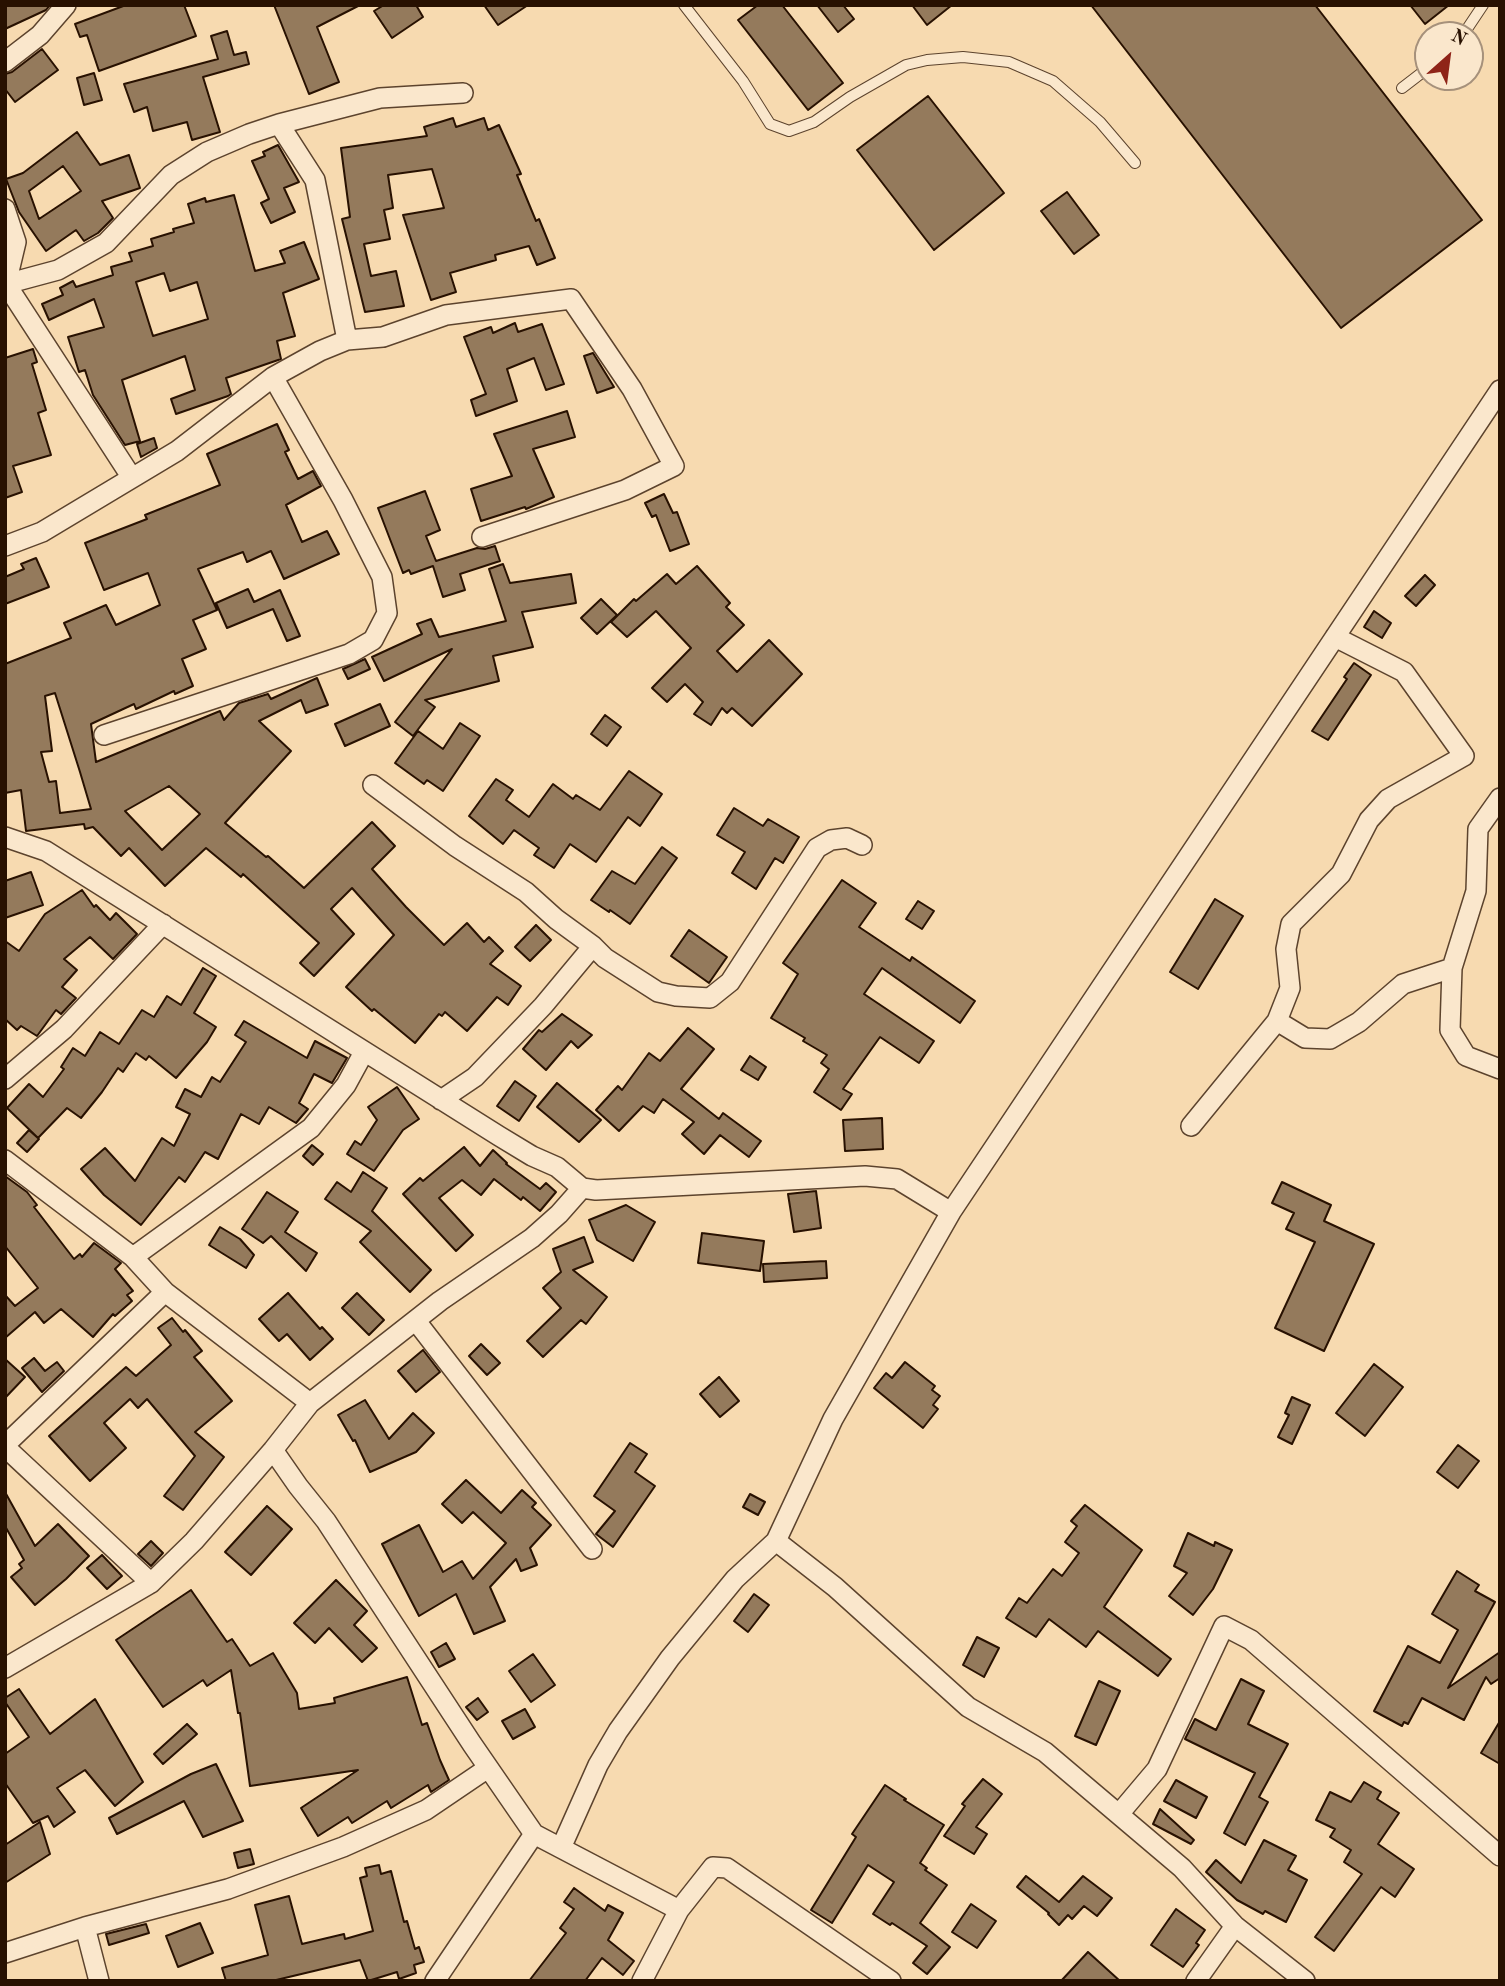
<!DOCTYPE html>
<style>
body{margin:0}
#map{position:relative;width:1505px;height:1986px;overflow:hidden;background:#f7dab0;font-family:"Old Standard TT",serif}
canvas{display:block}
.frame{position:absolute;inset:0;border:7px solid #281101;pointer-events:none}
.north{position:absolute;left:1414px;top:21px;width:70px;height:70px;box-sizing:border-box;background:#fae7cc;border:2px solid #a6917b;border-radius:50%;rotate:28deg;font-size:19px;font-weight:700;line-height:28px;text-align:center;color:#281101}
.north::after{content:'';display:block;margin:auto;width:24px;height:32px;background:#8f2418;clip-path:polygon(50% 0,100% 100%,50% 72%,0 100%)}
</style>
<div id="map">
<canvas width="1505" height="1986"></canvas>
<div class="frame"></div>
<div class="north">N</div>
</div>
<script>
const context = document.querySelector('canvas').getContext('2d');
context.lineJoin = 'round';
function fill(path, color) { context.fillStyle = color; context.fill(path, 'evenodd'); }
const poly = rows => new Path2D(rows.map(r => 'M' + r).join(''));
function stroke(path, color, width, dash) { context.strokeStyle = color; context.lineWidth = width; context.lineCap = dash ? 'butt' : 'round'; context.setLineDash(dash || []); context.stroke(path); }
const building = poly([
 [5,5,50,5,46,10,5,29,5,5],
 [126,5,184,5,196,36,99,71,87,35,80,37,75,24,126,5],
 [274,5,360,5,317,27,339,82,309,94,274,5],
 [384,5,416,5,423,17,392,38,374,11,384,5],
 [484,5,528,5,498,25,484,5],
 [758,5,782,5,843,83,808,110,738,20,758,5],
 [817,5,843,5,854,19,838,32,817,5],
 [912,5,952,5,927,25,912,5],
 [1091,5,1315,5,1482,220,1341,328,1091,5],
 [1410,5,1449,5,1425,24,1410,5],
 [227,31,234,55,246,52,249,64,203,77,220,132,192,140,187,122,153,131,147,107,134,112,124,84,218,59,211,36,227,31],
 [42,49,58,70,15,102,5,89,5,74,12,72,42,49],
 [94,73,102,100,84,105,77,78,94,73],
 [928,96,1004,193,934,250,857,150,928,96],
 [453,118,456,127,484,118,488,130,499,125,521,174,517,175,536,221,539,219,555,258,537,265,529,246,495,255,496,260,450,273,456,292,431,300,403,215,444,208,432,169,388,175,393,208,384,210,390,239,364,244,371,276,396,271,404,306,365,312,342,219,350,217,341,148,427,136,424,127,453,118],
 [77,132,100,165,129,155,140,188,102,201,113,218,98,233,84,241,76,230,46,251,19,212,6,179,23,173,77,132],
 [63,166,81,191,39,219,29,191,63,166],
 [278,145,299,182,284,188,295,212,271,223,261,203,269,199,252,161,265,156,263,152,278,145],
 [1067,192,1099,235,1074,254,1041,211,1067,192],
 [234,195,255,271,285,263,280,251,304,242,319,279,283,293,295,336,277,341,281,359,226,378,231,394,228,396,176,414,171,399,195,390,185,356,122,380,140,441,125,445,93,395,85,370,79,372,68,337,104,327,94,299,49,320,42,304,63,295,60,288,73,281,76,287,113,275,111,267,132,261,129,253,153,246,151,239,174,232,173,229,194,223,188,204,205,198,206,202,234,195],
 [164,273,170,291,197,282,208,319,153,336,136,282,164,273],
 [515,323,518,332,542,324,564,384,546,390,534,358,507,369,517,401,476,416,471,400,486,394,464,337,491,327,493,333,515,323],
 [33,349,37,362,32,364,46,410,38,413,51,455,13,466,22,492,5,498,5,358,33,349],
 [593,353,614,387,597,393,584,356,593,353],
 [567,411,575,437,533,449,554,497,526,509,525,507,481,521,471,489,512,476,494,434,567,411],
 [277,424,289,450,285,452,298,479,313,471,321,486,286,505,302,542,327,531,339,554,284,579,271,551,247,562,243,552,198,569,217,610,193,620,206,649,182,659,193,686,175,694,174,691,136,709,134,704,91,724,96,762,220,711,224,720,239,703,268,694,271,699,317,678,328,705,306,713,301,700,259,721,291,751,225,823,266,857,268,856,304,888,372,822,395,846,372,869,406,907,444,945,467,923,484,942,489,937,503,951,490,964,521,986,508,1005,497,997,467,1031,445,1012,442,1016,439,1014,415,1043,374,1009,372,1011,346,987,394,935,352,888,331,909,354,934,314,976,300,963,319,943,243,874,241,877,206,848,165,886,129,848,121,856,93,827,85,829,84,824,26,831,21,790,5,793,5,664,71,638,64,623,106,605,116,625,160,605,148,573,104,590,85,543,147,519,145,515,220,485,207,454,277,424],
 [55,693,80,772,91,809,60,813,56,781,49,782,41,752,52,751,45,696,55,693],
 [169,786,200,814,162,850,125,811,169,786],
 [154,438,157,448,141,457,137,444,154,438],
 [425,491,440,530,426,536,436,561,477,548,485,549,495,546,500,561,460,574,465,590,443,597,433,566,411,574,409,570,403,573,378,508,425,491],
 [664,494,673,513,677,512,689,544,670,551,656,515,652,517,645,503,664,494],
 [36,558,49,587,5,604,5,577,24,569,21,564,36,558],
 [503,564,510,583,571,574,576,603,522,612,533,647,493,656,499,681,425,700,435,707,413,736,395,722,452,649,384,681,372,657,422,634,417,624,431,619,439,637,506,621,489,569,503,564],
 [697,566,730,603,726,607,744,625,717,651,737,672,769,640,802,674,752,726,732,708,727,713,722,708,711,725,694,714,703,702,685,684,667,702,652,688,691,648,656,611,627,637,611,622,634,599,636,601,667,574,676,584,697,566],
 [1425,575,1435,585,1416,606,1405,596,1425,575],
 [248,589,254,602,280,590,300,636,287,641,273,609,227,628,216,603,248,589],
 [601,599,617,615,597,634,581,618,601,599],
 [1374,611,1391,623,1382,638,1364,627,1374,611],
 [365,659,370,669,348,679,343,669,365,659],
 [1354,663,1371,675,1328,740,1312,731,1347,679,1344,677,1354,663],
 [380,704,390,726,345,746,335,724,380,704],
 [605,715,621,727,607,746,591,734,605,715],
 [460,723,480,736,443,791,427,780,424,784,395,763,418,731,443,749,460,723],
 [629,771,662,794,640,826,628,817,596,862,570,844,554,868,534,855,539,848,514,830,503,844,469,816,496,779,513,790,506,800,529,817,553,784,573,799,576,795,600,810,629,771],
 [734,808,763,826,768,819,799,837,783,863,775,858,756,889,732,873,745,852,717,835,734,808],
 [662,847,677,858,630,924,610,910,609,912,591,900,612,871,635,884,662,847],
 [31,872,43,905,5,918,5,881,31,872],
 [842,880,876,903,859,927,910,961,912,957,975,1001,960,1023,882,968,864,994,934,1041,919,1063,880,1037,843,1089,852,1094,841,1110,814,1092,829,1069,821,1063,827,1055,803,1041,805,1038,771,1018,798,974,783,963,842,880],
 [82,890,94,907,96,905,110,920,116,913,137,934,113,959,90,937,64,959,77,970,62,987,76,998,61,1014,56,1010,37,1036,21,1026,17,1030,5,1019,5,941,19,951,45,914,82,890],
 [1215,899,1243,916,1198,989,1170,972,1215,899],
 [918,901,934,911,922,929,906,919,918,901],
 [536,925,551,940,530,961,515,947,536,925],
 [689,930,727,957,709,983,671,956,689,930],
 [203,968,216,976,194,1013,216,1027,207,1042,176,1078,149,1056,146,1060,136,1053,123,1072,118,1068,102,1092,81,1118,67,1108,38,1138,7,1108,29,1084,43,1097,64,1069,61,1067,73,1048,85,1056,100,1032,119,1044,142,1010,154,1017,167,996,181,1005,203,968],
 [562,1014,592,1035,578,1048,571,1041,546,1070,523,1049,539,1030,542,1032,562,1014],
 [244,1021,307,1058,315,1041,347,1058,332,1083,314,1074,299,1103,308,1109,296,1123,269,1107,259,1124,241,1114,218,1159,205,1152,185,1182,179,1177,141,1225,104,1195,81,1169,105,1148,135,1181,162,1138,174,1146,190,1114,176,1107,185,1089,201,1097,212,1077,220,1082,246,1042,235,1035,244,1021],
 [688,1028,714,1049,681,1089,719,1119,723,1113,761,1141,749,1157,720,1135,704,1154,682,1134,694,1122,663,1099,654,1113,643,1106,619,1131,596,1110,618,1086,622,1090,649,1053,660,1061,688,1028],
 [750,1056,766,1067,758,1080,741,1070,750,1056],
 [515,1081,536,1096,519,1121,497,1106,515,1081],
 [557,1083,601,1120,579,1142,537,1107,557,1083],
 [397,1087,419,1119,403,1130,374,1171,347,1154,355,1141,361,1145,377,1120,368,1107,397,1087],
 [882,1118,883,1149,845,1151,843,1120,882,1118],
 [29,1130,39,1139,27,1152,17,1143,29,1130],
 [312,1145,323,1154,313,1165,303,1156,312,1145],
 [464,1147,480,1166,493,1150,507,1163,506,1164,540,1189,546,1183,556,1192,540,1211,523,1197,521,1200,494,1179,481,1195,462,1180,439,1198,473,1235,456,1251,403,1194,420,1178,423,1181,464,1147],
 [363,1172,387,1188,372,1211,431,1270,410,1292,360,1242,371,1231,325,1199,337,1182,351,1192,363,1172],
 [5,1176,27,1192,37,1205,34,1207,74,1259,80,1254,82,1257,94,1243,121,1263,115,1269,133,1291,127,1295,132,1301,115,1316,113,1314,93,1337,61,1309,44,1323,35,1312,5,1338,5,1295,15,1306,38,1288,5,1246,5,1176],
 [1282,1182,1331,1205,1324,1221,1374,1244,1324,1351,1275,1328,1315,1242,1286,1229,1294,1213,1272,1203,1282,1182],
 [816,1191,821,1228,794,1232,788,1194,816,1191],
 [267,1192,298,1212,285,1232,317,1253,306,1271,271,1236,263,1243,242,1229,267,1192],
 [626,1205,655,1222,633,1261,597,1240,589,1220,626,1205],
 [220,1227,240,1239,254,1255,246,1268,209,1245,220,1227],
 [702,1233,764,1241,760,1271,698,1263,702,1233],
 [584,1237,593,1262,573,1270,607,1297,586,1324,581,1320,543,1357,527,1341,561,1308,543,1288,561,1272,553,1249,584,1237],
 [826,1261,827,1278,764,1282,763,1264,826,1261],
 [288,1293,320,1329,322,1327,333,1339,310,1360,287,1334,279,1341,259,1319,288,1293],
 [357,1293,384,1320,369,1335,342,1308,357,1293],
 [172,1318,183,1332,185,1330,202,1351,194,1357,232,1401,195,1432,224,1457,183,1510,164,1496,195,1456,147,1399,138,1408,130,1399,104,1423,126,1448,90,1481,49,1436,126,1367,136,1376,171,1345,158,1328,172,1318],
 [481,1344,500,1363,487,1375,469,1356,481,1344],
 [423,1350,440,1372,416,1392,398,1371,423,1350],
 [34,1358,45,1371,57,1362,64,1371,42,1392,22,1368,34,1358],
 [5,1359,25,1377,5,1398,5,1359],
 [905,1362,935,1386,932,1390,940,1396,933,1405,938,1409,923,1428,874,1388,886,1373,892,1378,905,1362],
 [1374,1364,1403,1387,1365,1436,1336,1413,1374,1364],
 [719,1377,739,1401,720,1417,700,1394,719,1377],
 [1292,1397,1310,1405,1292,1444,1278,1437,1289,1415,1285,1413,1292,1397],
 [365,1400,389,1439,413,1413,434,1433,416,1452,370,1472,355,1440,353,1441,338,1415,365,1400],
 [630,1443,647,1454,635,1472,655,1486,613,1547,596,1534,615,1511,594,1496,630,1443],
 [1458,1445,1479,1461,1458,1488,1437,1472,1458,1445],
 [466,1480,501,1513,522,1490,536,1503,532,1507,551,1525,530,1548,537,1565,521,1571,516,1559,490,1587,505,1621,474,1634,456,1594,419,1616,382,1544,419,1525,443,1572,462,1561,473,1579,506,1543,473,1512,462,1523,442,1504,466,1480],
 [5,1492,35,1546,58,1524,89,1556,66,1579,35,1605,11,1577,22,1568,19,1564,24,1560,5,1526,5,1492],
 [750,1494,765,1502,758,1515,743,1507,750,1494],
 [1085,1505,1142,1550,1104,1607,1171,1659,1158,1676,1098,1631,1086,1647,1049,1619,1036,1637,1006,1618,1019,1598,1027,1603,1053,1569,1062,1576,1079,1553,1065,1542,1077,1526,1071,1521,1085,1505],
 [267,1506,292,1529,251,1575,225,1552,267,1506],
 [1188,1533,1214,1546,1215,1542,1232,1550,1213,1589,1193,1615,1169,1596,1187,1573,1174,1566,1188,1533],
 [151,1541,163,1553,151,1566,138,1554,151,1541],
 [102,1555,122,1576,107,1589,87,1568,102,1555],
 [1457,1571,1479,1585,1475,1591,1495,1602,1448,1688,1500,1652,1500,1678,1491,1684,1486,1677,1464,1720,1422,1698,1408,1724,1404,1722,1402,1726,1374,1711,1408,1646,1440,1663,1458,1630,1432,1614,1457,1571],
 [336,1580,367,1611,354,1625,377,1648,362,1662,329,1628,315,1643,294,1623,336,1580],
 [191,1590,227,1642,232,1639,250,1666,273,1653,297,1693,299,1709,335,1703,334,1698,407,1677,422,1725,427,1723,440,1760,449,1780,431,1792,428,1785,391,1808,387,1801,352,1823,348,1817,318,1836,301,1808,358,1770,250,1786,240,1713,238,1713,231,1670,207,1686,203,1680,163,1707,116,1640,191,1590],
 [754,1594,769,1605,748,1632,734,1621,754,1594],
 [977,1637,999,1648,984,1677,963,1665,977,1637],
 [446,1643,455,1659,439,1667,431,1652,446,1643],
 [533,1654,555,1685,531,1702,509,1671,533,1654],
 [1241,1679,1264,1691,1248,1724,1288,1744,1259,1797,1268,1802,1245,1845,1224,1833,1255,1773,1185,1739,1195,1719,1216,1730,1241,1679],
 [1099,1681,1120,1691,1096,1745,1075,1736,1099,1681],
 [19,1689,50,1734,95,1699,143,1782,115,1806,85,1770,57,1788,75,1812,54,1827,48,1816,33,1823,5,1783,5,1754,29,1737,5,1702,5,1698,19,1689],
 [478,1698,488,1712,477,1720,466,1707,478,1698],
 [525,1709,535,1727,513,1739,502,1721,525,1709],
 [1500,1721,1500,1764,1481,1753,1500,1721],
 [187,1724,197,1734,163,1764,154,1754,187,1724],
 [216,1764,243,1821,203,1837,184,1801,117,1834,109,1818,191,1774,216,1764],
 [983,1779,1002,1794,976,1827,987,1834,974,1854,944,1836,965,1806,962,1804,983,1779],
 [1176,1780,1207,1797,1196,1818,1164,1801,1176,1780],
 [1364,1782,1381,1792,1377,1799,1399,1813,1378,1844,1414,1869,1395,1897,1381,1887,1334,1951,1315,1937,1362,1874,1344,1862,1351,1850,1330,1837,1335,1829,1316,1820,1330,1792,1351,1802,1364,1782],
 [885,1785,906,1799,904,1800,944,1825,920,1863,927,1868,925,1870,947,1885,920,1923,950,1947,927,1974,913,1963,927,1946,892,1923,890,1925,873,1914,894,1882,868,1865,832,1923,811,1910,856,1837,852,1834,885,1785],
 [1160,1809,1194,1840,1191,1844,1153,1824,1160,1809],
 [40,1822,50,1854,5,1883,5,1845,40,1822],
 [1264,1840,1296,1856,1288,1870,1307,1880,1286,1922,1265,1911,1263,1914,1237,1900,1206,1872,1216,1860,1241,1883,1264,1840],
 [250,1849,254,1864,238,1868,234,1853,250,1849],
 [379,1865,381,1874,391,1871,404,1922,407,1921,415,1949,419,1947,424,1962,414,1965,416,1973,399,1979,397,1972,368,1981,360,1960,272,1981,226,1981,222,1968,268,1955,255,1905,289,1896,302,1944,344,1934,345,1939,373,1931,360,1878,367,1876,365,1868,379,1865],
 [1026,1876,1059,1902,1083,1876,1112,1898,1097,1916,1084,1906,1072,1919,1068,1915,1059,1925,1048,1914,1049,1913,1017,1887,1026,1876],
 [574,1888,605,1911,608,1905,623,1913,608,1940,634,1961,623,1975,602,1958,585,1981,529,1981,566,1933,560,1928,574,1909,564,1902,574,1888],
 [971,1904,996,1921,977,1948,952,1932,971,1904],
 [1176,1909,1205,1930,1196,1943,1199,1945,1183,1967,1151,1945,1176,1909],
 [200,1923,213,1953,178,1967,166,1936,200,1923],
 [146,1924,149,1933,109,1945,106,1934,146,1924],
 [1088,1952,1120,1981,1061,1981,1088,1952]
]);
fill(building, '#947a5c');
stroke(building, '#281101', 2);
const lane = poly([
 [684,5,743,81,770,124,789,131,814,122,850,97,906,65,927,60,963,57,1009,62,1053,81,1100,122,1135,163],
 [1463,35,1483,5],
 [1402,88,1428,68]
]);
const street = poly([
 [5,62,40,35,66,5],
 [279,124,315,180,347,340],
 [5,209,16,242,6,284,132,478],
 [6,284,58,270,106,243,171,175,207,152,249,134,279,124,380,98,463,93],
 [5,546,42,532,177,451,273,377,320,351,347,340,383,337,446,315,571,299,632,389,674,466,625,490,482,537],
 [1335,637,1404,672,1464,756,1388,799,1369,820,1341,874,1291,924,1286,949,1290,988,1277,1021,1305,1038,1330,1039,1359,1022,1403,984,1452,968],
 [104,735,349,654,373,640,387,613,382,577,343,500,273,377],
 [373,785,455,846,526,892,556,919,593,946,605,958,658,992,676,996,710,998,730,982,817,848,831,840,847,838,862,845],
 [1500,798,1478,829,1476,891,1452,968,1450,1030,1466,1056,1500,1069],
 [5,837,46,851,499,1136,532,1156,557,1167,582,1188,596,1190,865,1176,897,1179,951,1212],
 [5,1079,64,1029,163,924],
 [441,1100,475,1077,543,1006,593,946],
 [1191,1126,1277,1021],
 [5,1160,133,1257,165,1292,310,1403],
 [133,1257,311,1128,346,1085,364,1052],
 [416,1321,592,1549],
 [5,1445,165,1292],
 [5,1447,151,1583],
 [273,1450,298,1486,326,1521,472,1744,534,1834,679,1910],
 [776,1541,835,1587,968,1707,1045,1752,1182,1868,1235,1926,1305,1981],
 [5,1668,151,1583,194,1541,273,1450,310,1403,440,1301,532,1238,559,1214,582,1188],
 [1119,1814,1157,1769,1224,1626,1251,1640,1500,1856],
 [561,1848,598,1765,618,1731,670,1658,735,1579,776,1541,833,1419,951,1212,1500,390],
 [85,1927,99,1981],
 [5,1953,85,1927,228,1889,343,1847,426,1810,488,1768],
 [435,1981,534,1834],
 [642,1981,679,1910,713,1867,727,1868,891,1981],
 [1196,1981,1235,1926]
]);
stroke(lane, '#5c432d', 12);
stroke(street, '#5c432d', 22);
stroke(lane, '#fae7cc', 10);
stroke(street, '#fae7cc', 19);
</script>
